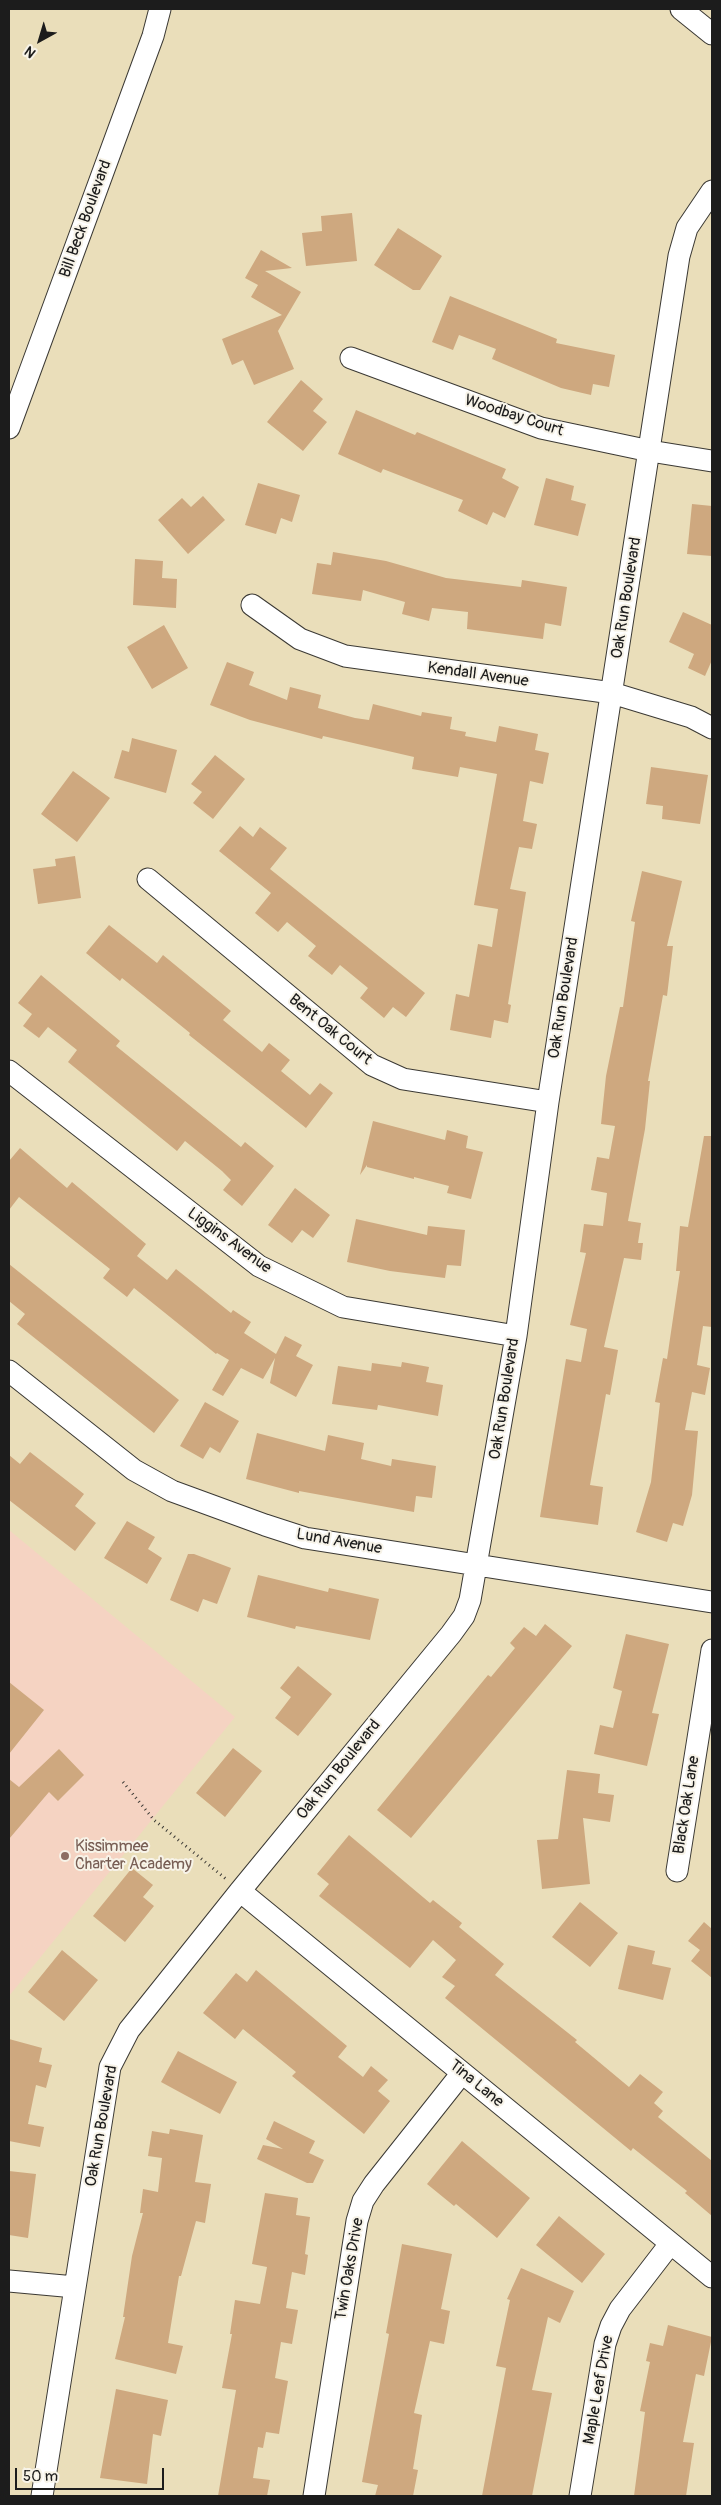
<!DOCTYPE html>
<style>
body{margin:0}
#map{position:relative;width:721px;height:2505px;overflow:hidden;background:#eadeba;font-family:Pangolin,sans-serif}
canvas{display:block}
.frame{position:absolute;inset:0;border:10px solid #1c1c1c;pointer-events:none}
.north{position:absolute;left:15px;top:15px;width:50px;height:50px;-webkit-text-stroke:4px #f7f3e8;paint-order:stroke;rotate:219deg;font-size:14px;font-weight:700;line-height:20px;text-align:center;color:#1c1c1c}
.north::after{content:'';display:block;margin:auto;width:18px;height:22px;background:#1c1c1c;clip-path:polygon(50% 0,100% 100%,50% 72%,0 100%)}
.scale{position:absolute;left:15px;top:2468px;width:149px;height:22px;box-sizing:border-box;border:2px solid #1c1c1c;border-top:0;padding-left:6px;font-size:15px;line-height:18px;white-space:nowrap;color:#1c1c1c;-webkit-text-stroke:4px #f7f3e8;paint-order:stroke}
</style>
<div id="map">
<canvas width="721" height="2505"></canvas>
<div class="frame"></div>
<div class="north">N</div>
<div class="scale">50 m</div>
</div>
<script>
const context = document.querySelector('canvas').getContext('2d');
context.lineJoin = 'round';
function fill(path, color) { context.fillStyle = color; context.fill(path, 'evenodd'); }
const poly = rows => new Path2D(rows.map(r => 'M' + r).join(''));
function stroke(path, color, width, dash) { context.strokeStyle = color; context.lineWidth = width; context.lineCap = dash ? 'butt' : 'round'; context.setLineDash(dash || []); context.stroke(path); }
function write(font, color, halo, rows, align = 'center') {
  context.font = font + ' Pangolin,sans-serif'; context.lineWidth = 4; context.setLineDash([]); context.textBaseline = 'middle'; context.strokeStyle = halo; context.fillStyle = color; for (const [text, x, y, turn = 0] of rows) {
    context.save(); context.translate(x, y); context.rotate((+turn || 0) * Math.PI / 180); context.textAlign = isNaN(turn) ? turn : align; if (halo) context.strokeText(text, 0, 0); context.fillText(text, 0, 0); context.restore();
  }
}
fill(poly([
 [9,1530,235,1717,9,1996]
]), '#f5d3c2');
fill(poly([
 [352,213,357,261,306,266,302,233,322,231,321,216],
 [398,228,442,256,420,290,413,290,374,265],
 [261,250,292,268,265,271,301,292,278,331,294,369,254,385,243,360,232,365,222,339,282,315,251,297,258,285,245,278],
 [450,296,557,339,556,343,615,355,609,387,593,384,591,395,561,388,492,359,496,349,459,335,453,350,432,342],
 [301,380,323,399,313,411,327,422,303,451,267,422],
 [356,410,415,435,417,432,506,469,502,478,519,487,505,518,493,512,487,525,458,511,463,500,383,469,381,473,338,454],
 [546,478,574,486,571,500,586,504,578,536,534,525],
 [258,483,300,495,292,522,281,518,276,534,245,525],
 [203,496,225,520,188,554,158,520,182,498,191,507],
 [692,504,712,506,712,556,687,554],
 [333,552,386,561,446,578,521,587,522,580,567,587,561,626,545,623,543,639,467,629,468,612,432,608,429,621,402,614,405,602,363,590,361,601,312,594,317,563,331,565],
 [135,559,163,561,162,578,177,579,176,608,133,605],
 [683,612,712,625,712,660,705,676,688,668,694,654,669,642],
 [164,625,188,668,152,689,127,647],
 [227,662,254,672,249,685,287,700,290,687,321,695,318,708,355,718,369,720,373,704,421,716,422,712,452,717,450,729,466,732,465,736,496,742,499,726,538,734,535,750,549,753,543,784,530,781,523,821,537,824,532,849,519,847,510,889,526,892,508,1004,511,1005,508,1023,494,1020,491,1038,450,1030,456,994,469,997,478,944,492,947,498,909,474,905,497,774,460,767,458,777,412,769,414,757,323,736,322,739,250,720,210,705],
 [132,738,177,750,166,793,114,778,122,750,129,752],
 [215,755,245,779,213,819,193,803,202,792,191,784],
 [651,767,708,775,700,824,662,819,663,806,646,804],
 [73,771,110,798,77,842,41,814],
 [240,826,253,837,260,827,287,848,270,869,425,993,406,1017,393,1007,384,1018,360,998,368,988,340,965,332,975,308,956,316,946,287,922,278,932,255,913,271,893,219,851],
 [75,856,81,898,38,904,33,869,56,866,55,859],
 [642,871,682,881,667,946,673,946,667,996,663,995,648,1081,650,1081,645,1129,628,1221,641,1223,638,1243,643,1243,641,1260,624,1258,604,1347,618,1350,610,1395,606,1394,590,1485,603,1487,598,1525,540,1517,566,1359,581,1362,587,1329,570,1325,586,1253,580,1252,584,1224,603,1226,607,1193,591,1190,597,1157,609,1159,615,1126,601,1124,606,1076,620,1007,623,1007,635,922,631,921],
 [109,925,157,963,163,955,231,1011,223,1020,262,1052,269,1043,290,1060,281,1071,310,1095,320,1083,333,1093,306,1128,189,1035,190,1033,122,978,120,981,86,953],
 [41,975,120,1041,116,1046,241,1147,245,1142,274,1166,242,1206,223,1190,231,1180,222,1171,185,1141,177,1151,68,1062,77,1050,48,1027,39,1038,23,1026,32,1014,18,1003],
 [373,1121,445,1140,447,1130,468,1136,466,1148,483,1152,471,1199,447,1193,449,1186,414,1177,414,1179,367,1167,367,1165,360,1175],
 [704,1136,712,1136,712,1327,703,1326,697,1365,710,1368,705,1395,692,1392,685,1430,698,1431,692,1495,683,1526,673,1523,667,1542,636,1532,651,1482,660,1403,655,1402,663,1358,667,1359,680,1271,676,1271,680,1226,688,1227],
 [20,1148,67,1188,72,1182,146,1244,137,1256,167,1280,176,1269,231,1313,233,1310,251,1322,244,1333,276,1354,285,1336,302,1345,296,1356,313,1365,296,1397,270,1383,275,1358,263,1379,241,1368,223,1396,212,1390,229,1360,217,1353,216,1354,134,1288,127,1297,103,1278,110,1269,19,1197,9,1210,9,1161],
 [295,1188,330,1215,313,1238,302,1230,292,1243,268,1225],
 [356,1219,427,1235,428,1226,465,1230,461,1266,447,1265,445,1278,390,1271,347,1262],
 [9,1264,179,1400,154,1433,17,1324,25,1314,9,1301],
 [402,1362,429,1367,426,1382,443,1385,438,1416,378,1405,377,1410,332,1404,338,1366,371,1371,372,1363,401,1367],
 [205,1402,239,1421,220,1453,210,1447,203,1459,180,1446],
 [257,1433,325,1451,328,1435,364,1443,361,1459,391,1466,392,1459,436,1466,432,1498,416,1496,414,1512,299,1491,299,1493,246,1479],
 [30,1452,84,1494,75,1506,96,1523,75,1551,9,1500,9,1455,20,1464],
 [127,1521,155,1537,148,1549,162,1558,147,1584,104,1558],
 [188,1554,194,1554,231,1568,217,1604,203,1599,198,1612,170,1600],
 [258,1575,328,1592,329,1588,379,1599,370,1640,296,1626,295,1629,247,1617],
 [545,1624,572,1646,411,1838,377,1810,488,1675,491,1677,515,1648,510,1643,524,1627,536,1636],
 [626,1634,669,1644,652,1713,659,1714,647,1766,594,1754,600,1725,613,1728,622,1691,613,1688],
 [298,1666,332,1694,298,1736,275,1718,291,1697,280,1688],
 [9,1682,44,1710,9,1754],
 [233,1748,262,1771,225,1817,196,1793],
 [59,1749,84,1775,58,1801,49,1792,9,1839,9,1779,19,1787],
 [567,1770,600,1774,598,1793,614,1795,610,1822,583,1818,590,1884,542,1889,537,1840,558,1839],
 [349,1835,430,1903,433,1900,462,1923,459,1927,504,1964,495,1975,577,2040,575,2042,629,2087,640,2074,663,2092,654,2103,663,2111,658,2117,712,2161,712,2216,685,2193,687,2191,633,2148,631,2151,445,1998,455,1986,442,1977,456,1960,433,1940,410,1968,319,1896,329,1884,317,1874],
 [132,1868,153,1885,143,1897,154,1906,125,1942,93,1916],
 [580,1902,618,1933,590,1967,552,1937],
 [704,1922,712,1929,712,1978,691,1961,700,1950,688,1941],
 [628,1945,655,1951,652,1964,671,1968,663,2000,618,1989],
 [62,1950,98,1980,64,2021,28,1992],
 [256,1970,347,2046,338,2057,363,2077,371,2066,388,2080,378,2091,390,2101,364,2134,292,2076,296,2072,243,2029,235,2039,203,2013,236,1973,247,1982],
 [9,2039,42,2048,39,2062,52,2065,46,2088,36,2085,28,2124,44,2127,40,2147,9,2141],
 [178,2051,237,2082,220,2114,161,2082],
 [274,2121,315,2141,309,2153,324,2160,313,2183,307,2183,257,2159,263,2145,283,2149,266,2139],
 [170,2129,203,2135,195,2182,211,2184,205,2223,196,2221,181,2276,179,2276,168,2343,183,2346,176,2374,115,2359,125,2317,123,2317,132,2256,143,2213,140,2213,143,2189,158,2192,162,2158,148,2156,152,2131,169,2134],
 [462,2141,530,2198,497,2238,456,2204,454,2206,427,2184],
 [9,2171,36,2174,28,2238,9,2235],
 [265,2193,298,2198,296,2215,310,2217,305,2254,308,2255,305,2275,292,2272,286,2308,298,2310,292,2344,281,2342,275,2378,288,2381,279,2434,266,2432,263,2448,258,2447,253,2478,270,2480,267,2496,218,2496,236,2390,222,2388,232,2334,230,2334,235,2300,260,2304,267,2267,252,2264],
 [559,2216,605,2254,582,2283,536,2245],
 [402,2244,452,2254,441,2309,450,2311,444,2344,430,2341,414,2413,422,2415,413,2469,418,2470,413,2496,375,2496,378,2485,362,2482,389,2334,386,2333],
 [521,2268,574,2291,560,2323,548,2317,532,2390,552,2393,532,2496,482,2496,506,2368,496,2366,510,2300,507,2299],
 [668,2325,712,2337,704,2376,696,2374,683,2442,694,2443,686,2496,634,2496,645,2412,640,2411,650,2362,646,2361,650,2343,663,2346],
 [116,2389,168,2400,161,2436,153,2434,147,2484,100,2478]
]), '#cea87f');
const minor = poly([
 [681,9,712,34],
 [351,358,541,428,650,451,712,461],
 [9,428,153,36,160,9],
 [252,605,300,639,345,656,612,693,691,717,712,728],
 [148,879,372,1065,403,1079,548,1102],
 [9,1071,259,1266,343,1307,516,1336],
 [9,1371,134,1470,172,1491,265,1525,305,1538,712,1602],
 [677,1871,712,1650],
 [240,1891,712,2277],
 [9,2281,75,2287],
 [42,2496,110,2067,129,2030,240,1891,451,1634,464,1616,470,1600,516,1336,548,1102,679,256,687,228,712,191],
 [314,2496,357,2221,363,2201,374,2184,462,2073],
 [580,2496,605,2344,611,2326,620,2309,670,2244]
]);
stroke(minor, '#3b3934', 23);
stroke(poly([
 [123,1782,154,1820,226,1879]
]), '#3b3934', 3, [1, 4]);
stroke(minor, '#fff', 21);
for (const [x, y, r, color] of [
 [65,1856,5,"#8d6e63"]
]) { const dot = new Path2D(); dot.arc(x, y, r, 0, 2 * Math.PI); context.fillStyle = color; context.fill(dot); stroke(dot, '#f7f3e8', 2); }
write('16px', '#1c1c1c', '#f7f3e8', [
 ["Bill Beck Boulevard",86,219,-70],
 ["Woodbay Court",514,416,18],
 ["Oak Run Boulevard",627,598,-81],
 ["Kendall Avenue",478,675,8],
 ["Oak Run Boulevard",564,998,-81],
 ["Bent Oak Court",330,1030,39],
 ["Liggins Avenue",229,1241,36],
 ["Oak Run Boulevard",505,1399,-81],
 ["Lund Avenue",339,1542,10],
 ["Oak Run Boulevard",339,1770,-51],
 ["Black Oak Lane",687,1805,-81],
 ["Tina Lane",476,2084,39],
 ["Oak Run Boulevard",102,2126,-80],
 ["Twin Oaks Drive",350,2269,-80],
 ["Maple Leaf Drive",599,2390,-80]
]);
write('16px', '#785e54', '#f7f3e8', [
 ["Kissimmee",75,1847],
 ["Charter Academy",75,1865]
], 'left');
</script>
